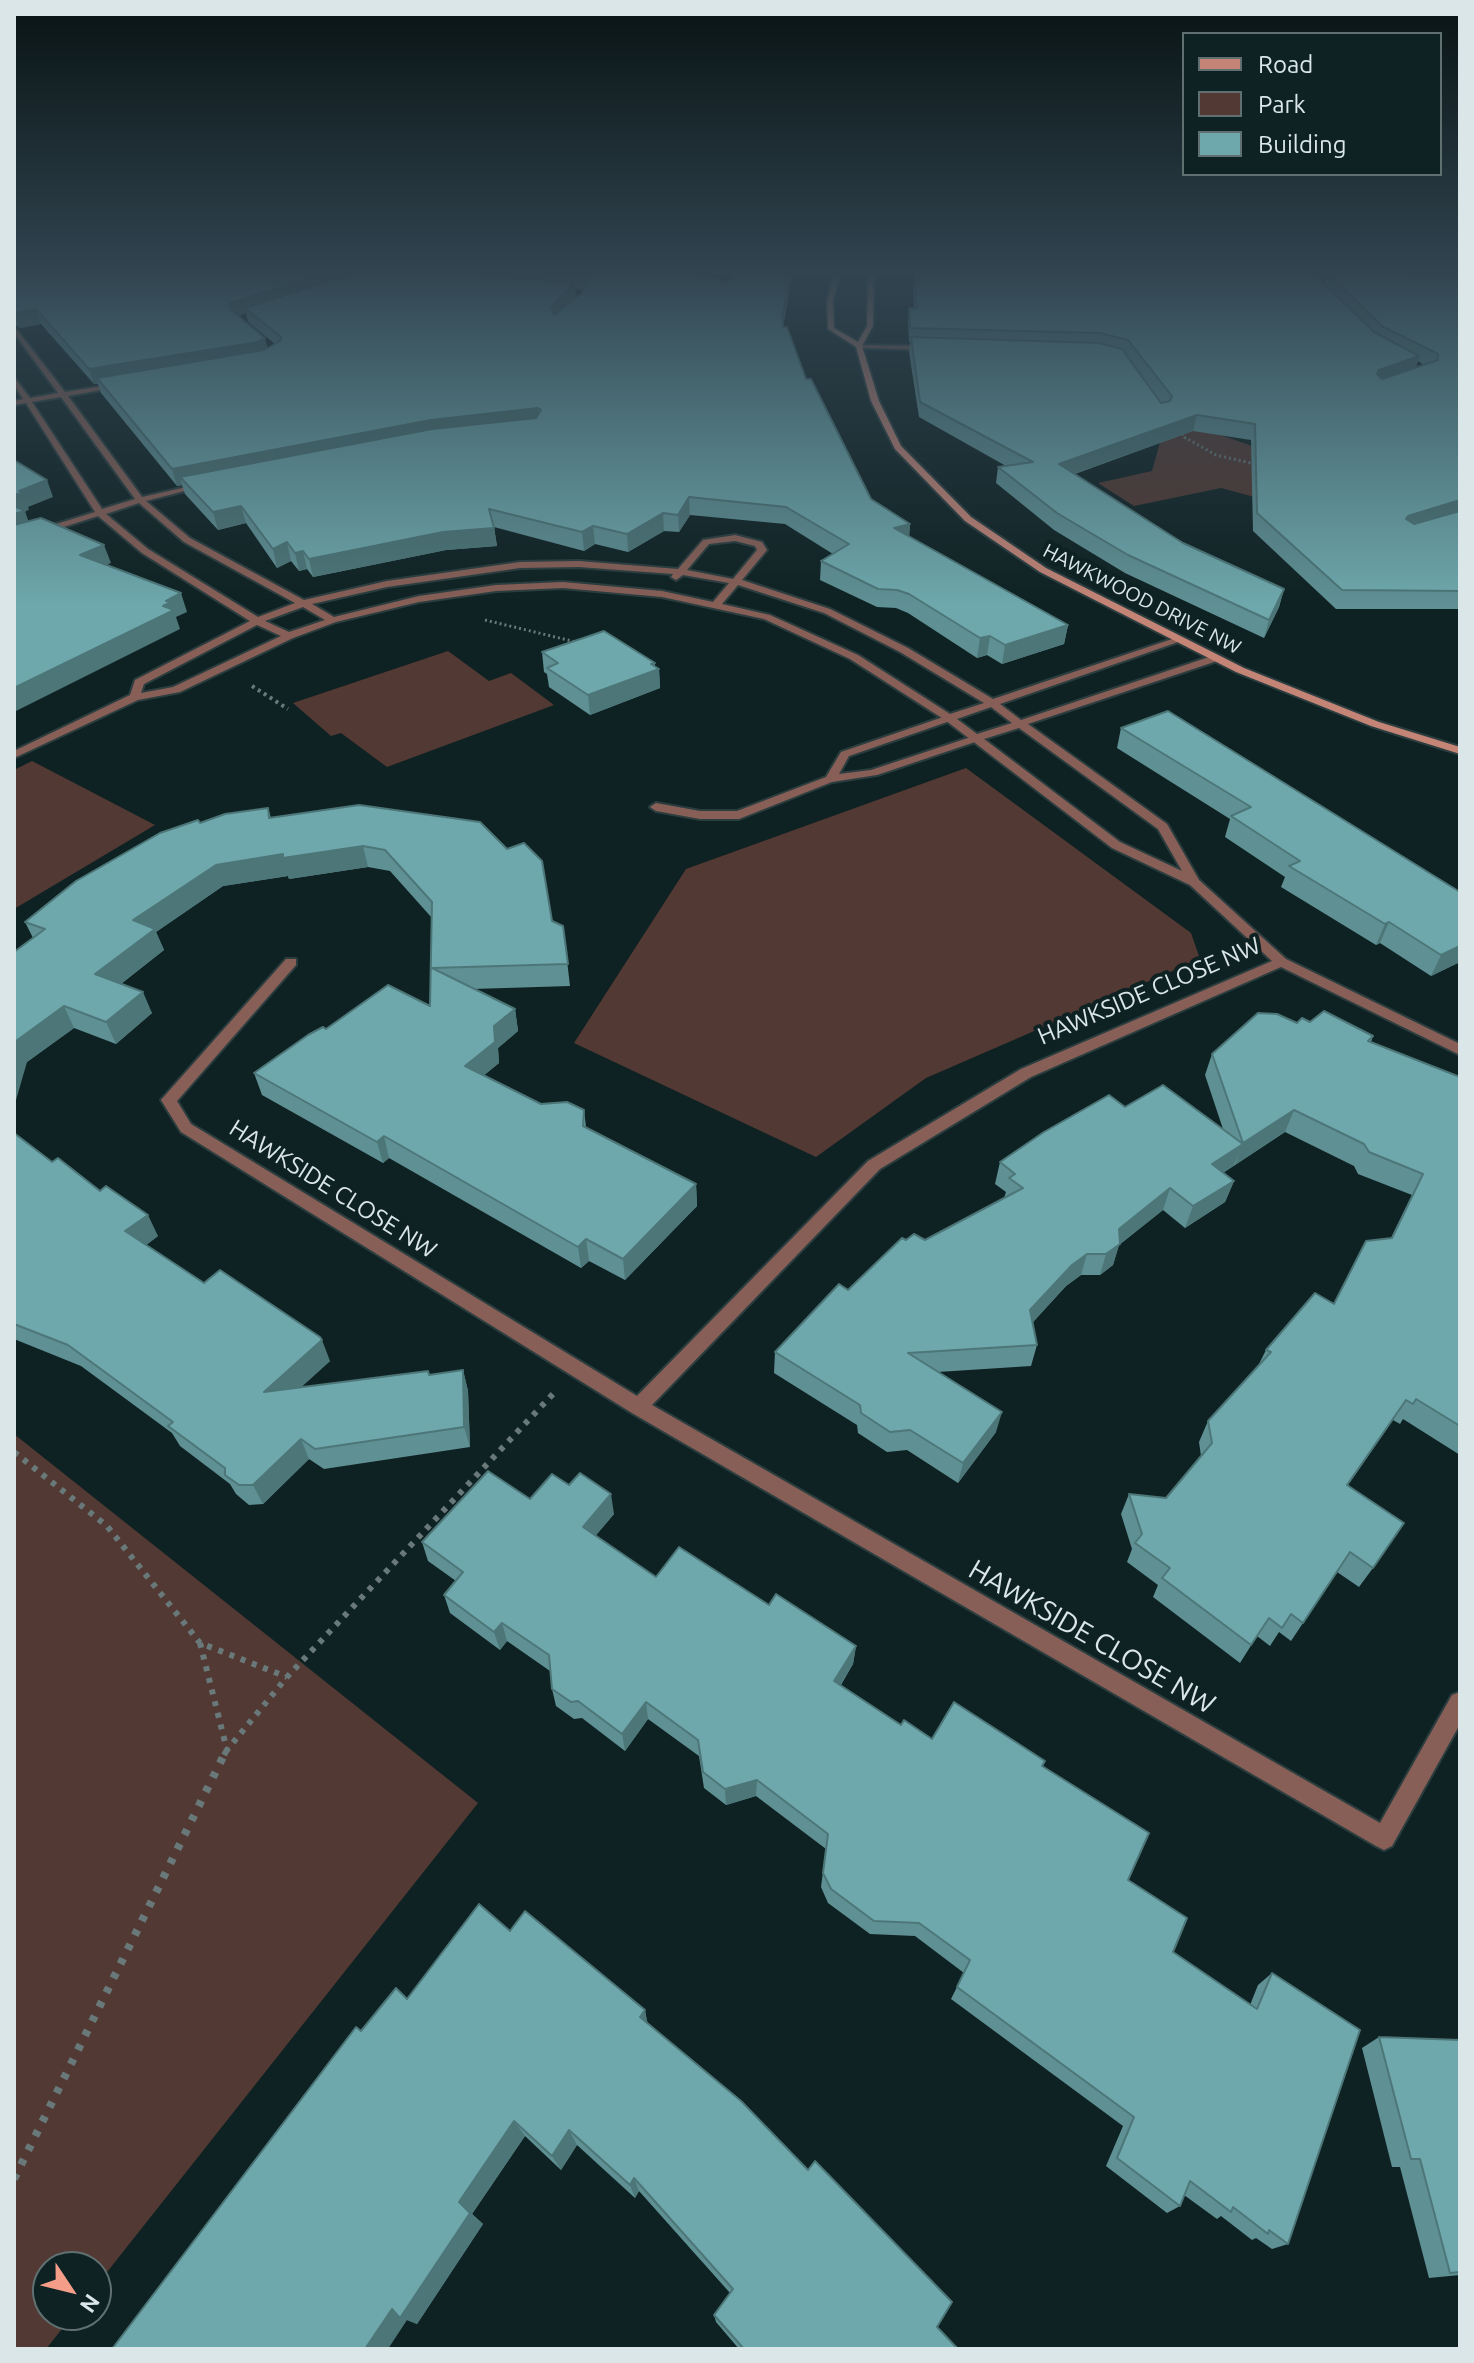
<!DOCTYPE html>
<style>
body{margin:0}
#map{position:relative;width:1474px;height:2363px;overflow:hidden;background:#0f2223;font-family:Ubuntu,sans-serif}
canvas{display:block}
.frame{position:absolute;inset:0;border:16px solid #dae6e7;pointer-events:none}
.legend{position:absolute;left:1182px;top:32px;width:260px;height:144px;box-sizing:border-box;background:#0f2223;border:2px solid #607071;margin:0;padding:10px 14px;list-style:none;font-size:24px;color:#dae6e7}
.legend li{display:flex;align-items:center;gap:16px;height:40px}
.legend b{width:40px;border:2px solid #607071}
.north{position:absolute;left:32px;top:2251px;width:80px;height:80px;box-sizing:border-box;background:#0f2223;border:2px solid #607071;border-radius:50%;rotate:125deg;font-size:22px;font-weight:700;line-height:32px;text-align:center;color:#dae6e7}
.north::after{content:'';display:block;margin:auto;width:28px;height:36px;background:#f49e8a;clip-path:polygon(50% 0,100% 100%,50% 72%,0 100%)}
</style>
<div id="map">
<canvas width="1474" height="2363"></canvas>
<div class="frame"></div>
<ul class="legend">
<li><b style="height:10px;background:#c48476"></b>Road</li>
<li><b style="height:22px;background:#533933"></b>Park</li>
<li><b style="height:22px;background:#6ea8ac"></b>Building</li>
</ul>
<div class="north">N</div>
</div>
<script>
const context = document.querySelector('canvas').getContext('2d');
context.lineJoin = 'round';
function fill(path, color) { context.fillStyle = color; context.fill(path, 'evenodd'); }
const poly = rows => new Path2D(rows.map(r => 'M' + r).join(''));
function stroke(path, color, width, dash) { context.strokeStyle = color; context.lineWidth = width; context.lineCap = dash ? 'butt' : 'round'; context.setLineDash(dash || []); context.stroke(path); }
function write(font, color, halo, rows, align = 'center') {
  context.font = font + ' Ubuntu,sans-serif'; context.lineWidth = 8; context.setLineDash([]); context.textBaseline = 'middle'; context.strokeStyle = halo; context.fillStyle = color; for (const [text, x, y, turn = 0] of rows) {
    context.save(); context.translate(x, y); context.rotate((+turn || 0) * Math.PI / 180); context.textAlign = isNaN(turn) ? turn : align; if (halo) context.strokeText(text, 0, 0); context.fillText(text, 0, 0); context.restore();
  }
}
fill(poly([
 [1164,429,1212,432,1321,470,1363,526,1221,488,1134,506,1098,483,1152,471],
 [448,651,489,681,511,673,554,705,387,767,341,733,331,736,293,703],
 [32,761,155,825,14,909,14,770],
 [966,768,1191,933,1200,959,926,1078,816,1157,574,1043,686,869],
 [14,1434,478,1803,96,2286,96,2267,48,2267,48,2315,73,2315,46,2349,14,2349]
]), '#533933');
const lane = poly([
 [949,715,954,718,953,720,849,756,839,774,871,770,977,735,983,738,981,740,877,775,832,782,739,819,700,819,656,811,650,807,656,803,700,811,737,811,826,777,841,752,949,715]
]);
const street = poly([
 [14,326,65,392,122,383,119,387,68,396,142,497,204,483,208,485,146,501,190,538,304,600,387,581,520,562,579,561,678,569,703,540,735,535,762,542,767,550,742,580,830,609,908,648,993,699,1175,638,1184,640,1000,704,1021,720,1212,656,1220,656,1220,660,1028,724,1167,824,1199,880,1286,959,1460,1044,1460,1055,1281,967,1031,1077,880,1169,652,1405,1380,1823,1452,1695,1460,1692,1460,1724,1392,1846,1384,1850,1376,1846,632,1413,181,1132,161,1100,286,959,296,959,296,965,177,1101,191,1124,637,1396,868,1161,1021,1069,1272,961,1190,885,1112,848,945,720,850,659,764,619,662,597,563,588,496,591,419,602,336,622,293,638,180,692,138,700,14,758,14,751,130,695,135,680,250,621,142,553,98,516,14,543,14,537,95,512,26,403,14,405,14,401,23,399,14,385,14,377,30,398,58,393,14,333,14,326],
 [61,397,135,499,102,509,32,402,61,397],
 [139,503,184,542,295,603,258,617,148,549,106,514,139,503],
 [735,541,755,546,757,550,733,579,687,570,709,544,735,541],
 [579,567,673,574,671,577,676,580,683,575,729,583,713,602,662,591,563,582,496,585,419,596,334,617,312,604,387,587,520,568,579,567],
 [738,585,824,613,900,652,984,703,950,714,858,655,770,615,722,604,738,585],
 [303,607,325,620,289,632,265,621,303,607],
 [257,625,281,636,173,687,141,693,144,684,257,625],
 [991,707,1012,723,977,734,957,719,991,707],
 [1019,728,1158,829,1182,871,1120,842,984,739,1019,728],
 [857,345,929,346,932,348,929,350,859,348,857,345]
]);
const secondary = poly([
 [834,274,840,274,833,301,834,328,858,342,867,326,868,274,874,274,873,326,862,346,879,401,901,446,971,517,1046,568,1244,668,1379,722,1460,747,1460,754,1371,726,1236,672,1040,572,965,521,895,449,871,401,856,347,828,329,827,301,834,274]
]);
stroke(lane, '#2b3d3e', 4);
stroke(street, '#2b3d3e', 4);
stroke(secondary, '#2b3d3e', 4);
stroke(poly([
 [1179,430,1186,439]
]), '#69797a', 2, [2, 3]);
stroke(poly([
 [1184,437,1216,455,1255,464],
 [485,620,580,643]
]), '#69797a', 3, [2, 3]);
stroke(poly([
 [252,686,288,709]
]), '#69797a', 4, [3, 4]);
stroke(poly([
 [14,1452,107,1526,200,1643,287,1677],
 [200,1643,227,1750,287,1677,553,1394],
 [224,1755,227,1750]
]), '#69797a', 6, [5, 7]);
stroke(poly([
 [14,2179,225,1753]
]), '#69797a', 8, [6, 10]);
fill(lane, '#875f56');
fill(street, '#875f56');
fill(secondary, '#c48476');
fill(poly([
 [14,274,694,274,730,282,793,274,783,327,806,379,871,499,910,524,909,536,1068,625,1064,644,1002,664,987,655,977,658,908,613,896,608,877,607,820,580,821,561,833,554,785,524,690,515,679,532,664,531,628,552,595,544,584,551,494,527,497,546,446,550,313,577,307,569,299,571,291,561,277,568,246,523,218,530,185,494,182,485,177,486,101,393,98,384,94,384,41,324,20,328,14,324],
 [575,289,583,290,582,293,570,303,576,297],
 [246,313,248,322,275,344,267,348,238,316],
 [914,274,1460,274,1460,609,1336,609,1253,531,1251,440,1193,431,1075,474,1183,543,1284,589,1279,607,1264,638,1125,573,1054,530,996,483,998,467,1006,466,919,417,909,352,910,342,909,342,908,323,909,308,914,308,913,288],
 [1317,276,1326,277,1324,284],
 [1418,361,1424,365,1416,368],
 [542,652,655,666,659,669,660,688,590,715,549,687,547,674,544,672],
 [1168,711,1460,962,1431,976,1380,943,1376,945,1281,887,1285,877,1225,837,1230,819,1117,748,1121,728],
 [359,805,552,921,563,926,570,986,473,989,515,1009,518,1031,498,1048,499,1063,484,1075,541,1104,584,1110,586,1127,696,1184,697,1206,625,1280,589,1261,581,1268,389,1158,383,1163,262,1095,254,1073,326,1029,430,1006,432,918,390,871,368,867,289,879,288,876,223,886,156,932,164,950,121,984,152,1013,116,1044,74,1028,27,1062,33,938,25,922,200,823,268,808,271,818],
 [1310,1022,1373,1036,1371,1042,1460,1077,1460,1455,1403,1419,1400,1424,1393,1420,1348,1485,1373,1568,1359,1587,1337,1572,1291,1641,1279,1632,1270,1646,1257,1636,1240,1663,1153,1597,1158,1585,1127,1562,1132,1549,1121,1514,1129,1494,1166,1498,1201,1456,1199,1442,1208,1421,1258,1366,1266,1350,1334,1304,1391,1238,1412,1195,1358,1174,1354,1166,1285,1132,1223,1173,1234,1181,1225,1202,1185,1228,1163,1210,1119,1245,1113,1265,1100,1275,1081,1275,1066,1286,1033,1322,1037,1345,1031,1366,938,1372,996,1432,958,1483,907,1450,887,1452,858,1433,857,1425,774,1373,775,1352,906,1240,925,1240,1004,1198,1006,1192,995,1184,1000,1162,1125,1107,1223,1129,1205,1075,1212,1054,1297,1023],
 [14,1133,52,1162,158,1236,146,1245,204,1283,330,1361,301,1387,428,1371,430,1375,463,1370,468,1391,470,1447,324,1469,309,1459,263,1504,249,1505,236,1494,230,1484,180,1446,172,1433,81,1366,14,1339],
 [530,1499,614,1514,596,1535,656,1577,769,1605,856,1646,853,1664,841,1685,901,1725,932,1739,1043,1766,1128,1880,1173,1952,1250,2005,1258,1985,1272,1973,1288,2244,1272,2249,1256,2238,1252,2240,1221,2216,1217,2219,1184,2195,1180,2206,1167,2213,1106,2166,1123,2126,951,1999,964,1973,915,1936,870,1934,828,1903,821,1887,826,1849,756,1796,726,1805,704,1788,699,1756,648,1719,625,1751,582,1718,574,1719,556,1706,552,1689,550,1671,507,1641,500,1650,450,1613,444,1595,456,1581,428,1561,422,1542],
 [510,1931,645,2010,647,2023,958,2349,739,2349,716,2322,714,2315,730,2293,639,2191,635,2198,577,2145,561,2170,525,2136,472,2214,483,2224,417,2324,407,2320,361,2031,407,1999],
 [1379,2037,1460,2040,1460,2275,1429,2278,1400,2167,1392,2167,1362,2048]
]), '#5f9094');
fill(poly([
 [322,274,369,274,245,308,246,313,233,317,229,303],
 [791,274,793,274,781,332,782,317],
 [574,283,576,297,552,322,551,307],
 [36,309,41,324,20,328,15,314],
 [265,338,269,353,97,378,98,384,94,384,89,369],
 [1419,356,1415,371,1374,385,1379,370],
 [538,408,540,424,180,477,182,485,177,486,172,469,431,420],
 [1197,415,1193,431,1056,480,1059,464],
 [47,480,53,497,28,507,29,510,25,511,31,529,14,534,14,495,19,491],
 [689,497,690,515,679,532,678,515],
 [1460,500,1460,513,1400,537,1408,516],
 [241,506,246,523,218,530,213,512],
 [663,513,664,531,628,552,627,534],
 [910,524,909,542,894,528],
 [593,526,595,544,584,551,582,532],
 [494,528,497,546,446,550,313,577,309,559,443,532],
 [287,542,291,561,277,568,273,549],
 [104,545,111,563,86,573,80,555],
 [303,551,307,569,299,571,295,553],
 [1284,589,1279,607,1264,638,1269,620],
 [181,593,187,612,176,617,180,629,14,712,14,688,163,606,166,601],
 [1068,625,1064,644,1002,664,1005,645],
 [990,636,987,655,977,658,980,638],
 [655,663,655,670,659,669,660,688,590,715,588,695],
 [363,846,368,867,289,879,288,876,223,886,156,932,164,950,105,996,95,974,133,920,216,865,283,854],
 [1389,922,1380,943,1376,945,1385,924],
 [1460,946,1460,962,1431,976,1441,955],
 [143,992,152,1013,116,1044,106,1022],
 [64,1006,74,1028,27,1062,14,1107,14,1047,16,1041],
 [515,1009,518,1031,498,1048,499,1063,470,1087,465,1066,494,1026],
 [1294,1110,1285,1132,1235,1165,1243,1143],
 [384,1136,389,1158,383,1163,377,1142],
 [1243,1144,1234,1165,1204,1186,1212,1164],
 [1234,1181,1225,1202,1185,1228,1193,1206],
 [696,1184,697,1206,625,1280,623,1259],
 [1170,1188,1163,1210,1119,1245,1113,1265,1100,1275,1106,1254,1119,1229],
 [148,1215,158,1236,136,1253,125,1231],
 [586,1239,589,1261,581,1268,578,1247],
 [1087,1254,1081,1275,1066,1286,1025,1331,1030,1310,1072,1265],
 [322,1340,330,1361,273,1413,264,1392],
 [463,1370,468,1391,470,1447,464,1427],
 [1406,1400,1393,1420,1334,1505,1347,1485],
 [1002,1412,996,1432,958,1483,963,1463],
 [301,1439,309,1459,263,1504,253,1485],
 [611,1494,614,1514,587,1546,583,1527],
 [502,1623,507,1641,500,1650,494,1632],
 [856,1646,853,1664,832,1698,834,1681],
 [646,1702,648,1719,625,1751,622,1734],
 [757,1780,756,1796,726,1805,725,1789],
 [645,2010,649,2030,640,2017],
 [514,2121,525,2136,472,2214,483,2224,417,2324,407,2320,388,2349,365,2349,392,2309,459,2202],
 [569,2130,577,2145,561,2170,552,2156],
 [634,2178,639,2191,635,2198,630,2185]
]), '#4d7678');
const building = poly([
 [14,274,322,274,229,303,230,309,265,338,258,342,89,369,36,309,14,313,14,274],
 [351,274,475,274,574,283,551,307,554,315,582,293,589,276,568,274,694,274,730,282,733,274,791,274,782,317,783,327,787,327,806,379,811,379,871,499,910,524,894,528,1068,625,1005,645,990,636,980,638,909,594,897,590,878,589,821,561,849,544,786,507,689,497,678,515,663,513,627,534,593,526,582,532,489,509,494,528,443,532,309,559,303,551,295,553,287,542,273,549,241,506,213,512,180,477,432,429,536,418,541,410,538,408,431,420,172,469,97,378,264,350,280,341,281,337,245,308,351,274],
 [914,274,1314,274,1374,332,1419,356,1379,370,1377,374,1382,379,1438,360,1438,354,1382,326,1329,274,1460,275,1460,500,1408,516,1406,519,1414,524,1460,511,1460,591,1342,590,1257,513,1255,424,1197,415,1059,464,1183,543,1284,589,1269,620,1128,555,1057,513,998,467,1033,462,920,402,911,337,1099,343,1122,349,1161,403,1170,401,1172,396,1128,340,1100,333,910,328,909,308,917,308,914,274],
 [14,460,47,480,19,491,22,493,14,495,14,460],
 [14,506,25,511,14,514,14,506],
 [41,518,104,545,80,555,181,593,166,601,171,602,163,606,174,610,14,688,14,525,41,518],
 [604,631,655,663,651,664,659,669,588,695,547,668,558,663,542,652,604,631],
 [1168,711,1460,892,1460,946,1441,955,1389,922,1385,924,1289,866,1300,861,1231,816,1251,807,1121,728,1168,711],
 [359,805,480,822,507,849,524,843,542,861,552,921,563,926,568,964,432,968,515,1009,494,1026,495,1042,465,1066,541,1104,567,1102,584,1110,583,1126,696,1184,623,1259,586,1239,578,1247,384,1136,377,1142,254,1073,308,1035,323,1027,326,1029,388,985,430,1006,432,902,385,850,363,846,283,858,283,854,216,865,133,920,155,929,95,974,143,992,106,1022,64,1006,16,1041,14,1047,14,952,45,929,25,922,76,881,160,833,198,820,200,823,225,814,268,808,269,818,359,805],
 [1324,1011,1373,1036,1368,1041,1460,1077,1460,1426,1416,1399,1413,1404,1406,1400,1347,1485,1404,1523,1373,1568,1350,1552,1303,1623,1291,1614,1282,1628,1269,1618,1251,1645,1162,1578,1170,1568,1135,1543,1142,1534,1129,1494,1166,1498,1212,1443,1208,1421,1271,1352,1266,1350,1315,1293,1334,1304,1366,1241,1392,1238,1423,1174,1369,1152,1364,1144,1294,1110,1243,1143,1212,1054,1258,1013,1277,1014,1297,1023,1302,1018,1310,1022,1324,1011],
 [1163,1085,1243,1144,1212,1164,1234,1181,1193,1206,1170,1188,1119,1229,1120,1244,1106,1254,1087,1254,1072,1265,1030,1310,1037,1345,908,1353,1002,1412,963,1463,910,1430,890,1432,861,1413,860,1405,775,1352,839,1284,848,1290,902,1238,906,1240,914,1234,925,1240,1023,1188,1009,1178,1015,1174,1000,1162,1044,1132,1109,1095,1125,1107,1163,1085],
 [14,1133,52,1162,58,1158,100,1191,106,1186,148,1215,125,1231,204,1283,220,1270,320,1337,322,1340,264,1392,428,1371,429,1375,463,1370,464,1427,315,1449,301,1439,253,1485,239,1485,225,1475,225,1468,168,1426,173,1422,68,1345,14,1324,14,1133],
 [488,1471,530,1499,552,1474,569,1485,580,1473,611,1494,583,1527,656,1577,679,1547,769,1605,776,1594,856,1646,834,1681,901,1725,904,1720,932,1739,954,1702,1045,1761,1042,1766,1149,1833,1128,1880,1187,1918,1173,1952,1257,2009,1272,1973,1360,2030,1288,2244,1269,2230,1268,2234,1233,2207,1231,2212,1190,2181,1180,2206,1117,2158,1134,2117,957,1987,970,1960,919,1923,874,1921,831,1889,823,1873,828,1834,757,1780,725,1789,703,1772,698,1740,646,1702,622,1734,578,1701,571,1702,552,1689,549,1655,502,1623,494,1632,444,1595,463,1572,422,1542,488,1471],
 [479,1904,510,1931,525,1911,645,2010,640,2017,741,2101,808,2170,815,2161,952,2302,937,2327,958,2349,744,2349,714,2315,733,2289,634,2178,630,2185,569,2130,552,2156,514,2121,459,2202,470,2213,400,2318,392,2309,365,2349,112,2349,356,2027,361,2031,396,1988,407,1999,479,1904],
 [1379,2037,1460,2040,1460,2272,1450,2273,1420,2159,1411,2159,1379,2037]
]);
fill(building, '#6ea8ac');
stroke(building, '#4d7678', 2);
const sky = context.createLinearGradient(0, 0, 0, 605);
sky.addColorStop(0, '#081313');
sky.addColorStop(0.45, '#314450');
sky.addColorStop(1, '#31445000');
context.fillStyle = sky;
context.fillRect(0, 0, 1474, 605);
write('20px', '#dae6e7', '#0f2223', [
 ["HAWKWOOD DRIVE NW",1142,599,27]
]);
write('24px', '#dae6e7', '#0f2223', [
 ["HAWKSIDE CLOSE NW",1149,991,-23],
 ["HAWKSIDE CLOSE NW",333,1189,32]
]);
write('28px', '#dae6e7', '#0f2223', [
 ["HAWKSIDE CLOSE NW",1092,1637,30]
]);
</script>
